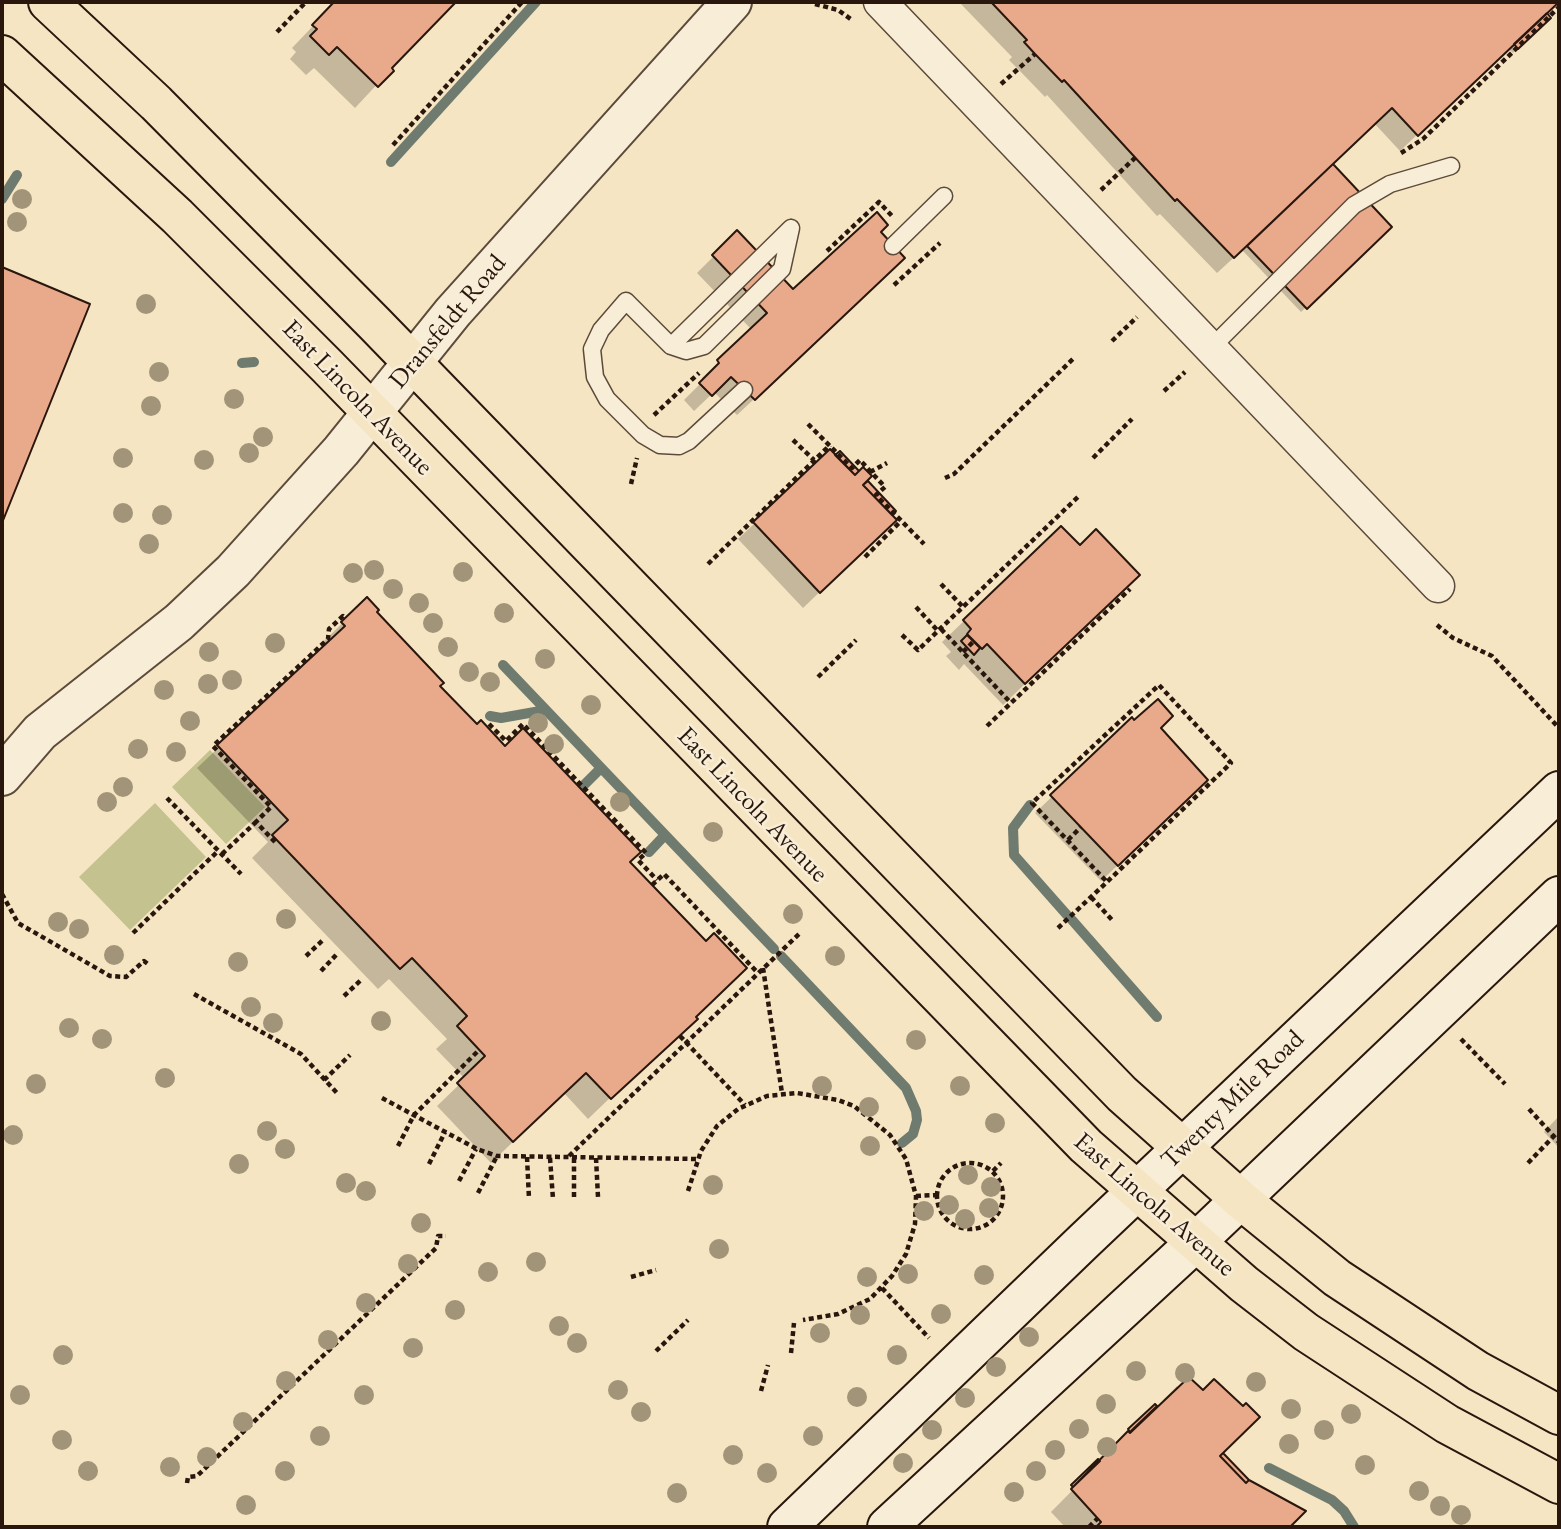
<!DOCTYPE html>
<style>
body{margin:0}
#map{position:relative;width:1561px;height:1529px;overflow:hidden;background:#f5e5c3;font-family:"EB Garamond",serif}
canvas{display:block}
.frame{position:absolute;inset:0;border:4px solid #29160d;pointer-events:none}
</style>
<div id="map">
<canvas width="1561" height="1529"></canvas>
<div class="frame"></div>
</div>
<script>
const context = document.querySelector('canvas').getContext('2d');
context.lineJoin = 'round';
function fill(path, color) { context.fillStyle = color; context.fill(path, 'evenodd'); }
const poly = rows => new Path2D(rows.map(r => 'M' + r).join(''));
function stroke(path, color, width, dash) { context.strokeStyle = color; context.lineWidth = width; context.lineCap = dash ? 'butt' : 'round'; context.setLineDash(dash || []); context.stroke(path); }
function write(font, color, halo, rows, align = 'center') {
  context.font = font + ' "EB Garamond",serif'; context.lineWidth = 5; context.setLineDash([]); context.textBaseline = 'middle'; context.strokeStyle = halo; context.fillStyle = color; for (const [text, x, y, turn = 0] of rows) {
    context.save(); context.translate(x, y); context.rotate((+turn || 0) * Math.PI / 180); context.textAlign = isNaN(turn) ? turn : align; if (halo) context.strokeText(text, 0, 0); context.fillText(text, 0, 0); context.restore();
  }
}
fill(poly([
 [210,750,265,807,226,844,172,787],
 [155,803,206,857,130,930,79,877]
]), '#c4c28e');
fill(poly([
 [331,2,454,2,355,108,314,68,306,75,290,59,296,52,292,48,334,4],
 [959,2,1557,2,1545,14,1548,18,1513,53,1508,48,1400,151,1374,123,1331,165,1390,227,1301,312,1242,250,1217,273,1160,214,1157,216,1047,95,1045,97,1019,70,1009,60,1012,57],
 [867,220,878,232,886,275,737,415,714,392,694,411,684,400,704,380,702,378,752,330,697,273,737,233,793,292],
 [2,269,88,304,2,518],
 [857,471,894,511,878,536,803,608,738,539,755,523],
 [1116,596,1003,705,964,664,959,670,946,656,951,652,942,642,964,621],
 [367,599,374,612,438,686,477,726,628,862,706,943,744,968,641,1072,639,1070,588,1119,564,1093,491,1163,437,1106,465,1079,436,1049,447,1039,389,979,378,989,252,858,268,842,197,768,324,648,320,645],
 [1132,720,1158,728,1190,797,1101,881,1035,813],
 [1559,1116,1559,1148,1544,1132],
 [1218,1381,1224,1387,1221,1453,1292,1527,1065,1527,1051,1512,1128,1434,1165,1402,1163,1400,1177,1386,1178,1390,1203,1392]
]), '#0003');
stroke(poly([
 [391,162,536,2],
 [2,199,17,175],
 [242,363,254,362],
 [503,665,774,949],
 [490,716,501,718,546,710],
 [584,785,601,768],
 [1030,805,1013,828,1014,855,1067,915],
 [649,852,665,835],
 [1072,920,1157,1017],
 [781,956,906,1088,916,1111,917,1120,913,1134,902,1143],
 [1269,1468,1332,1500,1344,1511,1354,1527]
]), '#6f7b6f', 10);
const building = poly([
 [334,2,456,2,392,68,394,71,378,87,337,47,329,55,310,36,317,29,312,25,334,2],
 [991,2,1559,2,1418,136,1392,108,1234,258,1177,199,1175,201,1064,80,1062,82,1035,54,1024,42,1027,40,991,2],
 [1547,13,1551,18,1518,49,1514,44,1547,13],
 [1333,164,1392,227,1307,309,1247,246,1333,164],
 [877,212,888,225,881,232,905,258,755,400,731,377,712,396,699,383,719,363,717,360,767,313,712,255,737,230,793,289,877,212],
 [2,267,90,304,2,523,2,267],
 [830,449,855,475,863,467,872,476,863,485,897,520,820,593,753,522,830,449],
 [840,451,859,471,855,475,835,455,840,451],
 [868,481,896,511,892,515,863,485,868,481],
 [1061,526,1080,545,1096,529,1140,575,1025,684,987,644,982,649,967,634,971,629,963,620,1061,526],
 [367,597,379,610,377,612,444,683,440,686,477,724,481,720,505,746,523,728,641,852,630,862,706,941,714,933,747,968,696,1017,698,1019,611,1099,586,1073,513,1142,457,1083,485,1056,457,1026,467,1016,412,958,400,969,272,835,288,820,217,745,345,626,341,622,367,597],
 [967,635,980,648,974,655,961,641,967,635],
 [1158,699,1173,716,1161,728,1208,780,1118,866,1050,795,1132,717,1134,720,1158,699],
 [1189,1377,1203,1390,1214,1379,1243,1406,1246,1403,1260,1417,1220,1456,1246,1483,1249,1480,1306,1511,1290,1527,1096,1527,1101,1522,1071,1489,1128,1431,1130,1433,1189,1377],
 [1155,1404,1157,1406,1130,1432,1128,1429,1155,1404],
 [1223,1453,1249,1480,1246,1483,1220,1456,1223,1453],
 [1098,1459,1100,1461,1073,1487,1071,1485,1098,1459]
]);
fill(building, '#e9aa8c');
stroke(building, '#29160d', 2);
const service = poly([
 [893,246,944,196],
 [671,346,791,228],
 [1212,347,1354,205,1390,184,1451,166],
 [744,390,689,441,679,446,660,445,643,435,607,399,595,377,592,349,601,330,626,301,671,346,686,351,704,346,782,269,791,228]
]);
const minor = poly([
 [880,2,1438,586]
]);
const tertiary = poly([
 [2,776,40,732,179,622,233,571,341,451,453,312,732,2]
]);
const secondary = poly([
 [787,1527,1084,1241,1559,791],
 [887,1527,1196,1242,1559,896]
]);
const primary = poly([
 [48,2,156,103,375,324,1122,1094,1241,1200,1337,1278,1478,1371,1559,1415],
 [2,55,177,216,327,366,1086,1146,1244,1284,1306,1332,1447,1424,1559,1484]
]);
stroke(service, '#5c4a3a', 19);
stroke(minor, '#5c4a3a', 35);
stroke(tertiary, '#5c4a3a', 42);
stroke(secondary, '#29160d', 42);
stroke(primary, '#29160d', 42);
stroke(poly([
 [815,4,838,10,852,20],
 [277,32,306,2],
 [1001,84,1035,54],
 [393,145,522,2],
 [1401,153,1423,139,1559,7],
 [1101,190,1137,156],
 [827,251,879,202,892,216],
 [894,285,940,243],
 [1112,341,1137,317],
 [1164,391,1185,372],
 [654,415,699,373],
 [808,424,852,468,860,460,871,472,885,487,876,495,924,544],
 [793,440,814,460],
 [1093,458,1132,419],
 [870,472,887,463],
 [945,478,954,474,1074,358],
 [631,484,637,458],
 [865,557,901,521],
 [708,564,830,445],
 [941,584,963,607],
 [916,607,938,631],
 [1437,625,1453,638,1492,656,1559,728],
 [941,629,1011,703],
 [902,635,918,650,1080,495],
 [963,652,974,641],
 [818,677,856,640],
 [489,724,506,741,523,724,646,853,638,860,657,880],
 [987,726,1130,589],
 [167,798,241,874],
 [1068,840,1081,827],
 [275,842,256,822,271,807,213,746,328,639,329,629,343,616,345,618],
 [222,854,256,822],
 [652,885,664,874,757,972],
 [2,894,18,923,110,976,126,977,144,961,148,964],
 [1091,897,1113,921],
 [1058,928,1107,882,1231,763,1159,685,1032,803,1107,882],
 [133,933,218,851],
 [306,956,323,940],
 [763,968,782,1093],
 [321,971,337,954],
 [194,994,301,1054,337,1093],
 [344,996,361,980],
 [680,1036,745,1105],
 [1461,1039,1505,1084],
 [324,1080,350,1055],
 [382,1098,477,1149,497,1156,697,1159],
 [1529,1109,1559,1142],
 [398,1146,414,1115,479,1050],
 [569,1156,800,933],
 [527,1157,529,1199],
 [550,1158,553,1199],
 [574,1158,574,1198],
 [596,1158,598,1197],
 [1528,1163,1554,1136],
 '937 1196a33 33 0 1 1 66 0a33 33 0 1 1-66 0Z',
 [429,1164,445,1132],
 [993,1171,1001,1163],
 [459,1181,476,1149],
 [688,1191,701,1151,717,1126,738,1109,767,1096,797,1093,838,1100,854,1106,890,1135,906,1159,916,1196,915,1224,906,1254,892,1276,870,1299,838,1314,803,1320],
 [478,1193,497,1156],
 [916,1196,937,1195],
 [631,1277,656,1270],
 [882,1288,929,1338],
 [656,1351,688,1320],
 [791,1353,794,1323],
 [761,1391,768,1365],
 [187,1483,188,1477,197,1476,436,1248,438,1236,446,1236],
 [1089,1527,1098,1518]
]), '#29160d', 4.5, [5, 3.5]);
stroke(service, '#f8eed8', 16);
stroke(minor, '#f8eed8', 32);
stroke(tertiary, '#f8eed8', 38);
stroke(secondary, '#f8eed8', 38);
stroke(primary, '#f5e5c3', 38);
context.fillStyle = '#a29478';
for (const [x, y] of [
 [22,199],
 [17,222],
 [146,304],
 [159,372],
 [234,399],
 [151,406],
 [263,437],
 [249,453],
 [123,458],
 [204,460],
 [123,513],
 [162,515],
 [149,544],
 [374,570],
 [463,572],
 [353,573],
 [393,589],
 [419,603],
 [504,613],
 [433,623],
 [275,643],
 [448,647],
 [209,652],
 [545,659],
 [469,672],
 [232,680],
 [490,682],
 [208,684],
 [164,690],
 [591,705],
 [190,721],
 [538,723],
 [554,744],
 [138,749],
 [176,752],
 [123,787],
 [107,802],
 [620,802],
 [713,832],
 [793,914],
 [286,919],
 [58,922],
 [79,929],
 [114,955],
 [835,956],
 [238,962],
 [251,1007],
 [381,1021],
 [273,1023],
 [69,1028],
 [102,1039],
 [916,1040],
 [165,1078],
 [36,1084],
 [822,1086],
 [960,1086],
 [869,1107],
 [995,1123],
 [267,1131],
 [13,1135],
 [870,1146],
 [285,1149],
 [239,1164],
 [968,1175],
 [346,1183],
 [713,1185],
 [991,1187],
 [366,1191],
 [949,1205],
 [989,1208],
 [924,1211],
 [965,1219],
 [421,1223],
 [719,1249],
 [536,1262],
 [408,1264],
 [488,1272],
 [908,1274],
 [984,1275],
 [867,1277],
 [366,1303],
 [455,1310],
 [941,1314],
 [860,1315],
 [559,1326],
 [820,1333],
 [1029,1337],
 [328,1340],
 [577,1343],
 [413,1348],
 [63,1355],
 [897,1355],
 [996,1367],
 [1136,1371],
 [1185,1373],
 [286,1381],
 [1256,1382],
 [618,1390],
 [20,1395],
 [364,1395],
 [857,1397],
 [965,1398],
 [1106,1404],
 [1291,1409],
 [641,1412],
 [1351,1414],
 [243,1422],
 [1079,1429],
 [932,1430],
 [1324,1430],
 [320,1436],
 [813,1436],
 [62,1440],
 [1289,1444],
 [1107,1447],
 [1055,1450],
 [733,1455],
 [207,1457],
 [903,1463],
 [1365,1465],
 [170,1467],
 [88,1471],
 [285,1471],
 [1036,1471],
 [767,1473],
 [1419,1491],
 [1014,1492],
 [677,1493],
 [246,1505],
 [1440,1506],
 [1461,1515]
]) { context.beginPath(); context.arc(x, y, 10, 0, 2 * Math.PI); context.fill(); }
write('26px', '#29160d', '#f8eed8', [
 ["Dransfeldt Road",448,322,-50],
 ["East Lincoln Avenue",357,398,46],
 ["East Lincoln Avenue",752,805,46],
 ["Twenty Mile Road",1233,1100,-44],
 ["East Lincoln Avenue",1154,1205,41]
]);
</script>
